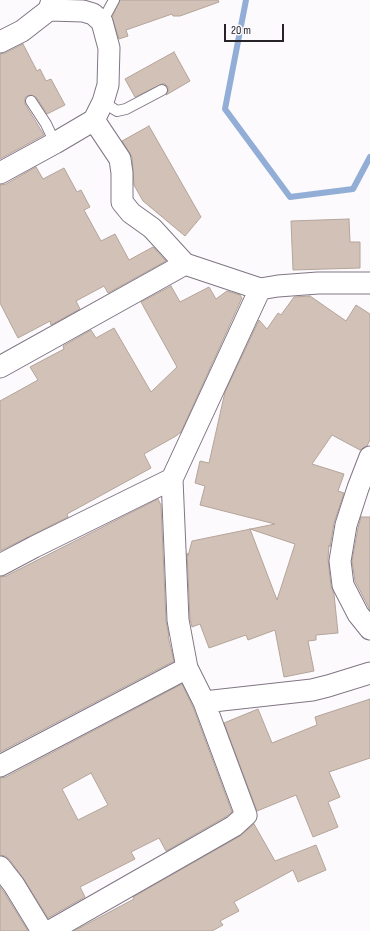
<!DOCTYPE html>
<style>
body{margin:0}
#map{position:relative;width:370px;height:931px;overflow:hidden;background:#fcfafd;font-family:"Sofia Sans Condensed",sans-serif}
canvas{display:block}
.scale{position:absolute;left:224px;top:24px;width:60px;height:18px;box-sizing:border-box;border:2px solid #262227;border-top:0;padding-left:5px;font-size:12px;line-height:14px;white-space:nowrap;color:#262227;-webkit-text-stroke:3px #fcfafd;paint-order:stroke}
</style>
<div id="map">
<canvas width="370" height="931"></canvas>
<div class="scale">20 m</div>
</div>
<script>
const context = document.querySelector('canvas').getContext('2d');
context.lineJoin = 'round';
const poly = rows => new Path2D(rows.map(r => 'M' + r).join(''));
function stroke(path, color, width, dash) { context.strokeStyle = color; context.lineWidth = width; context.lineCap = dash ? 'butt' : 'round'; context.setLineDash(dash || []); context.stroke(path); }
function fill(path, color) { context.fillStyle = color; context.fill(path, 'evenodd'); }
stroke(poly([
 [246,0,225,109,290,197,353,189,370,157]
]), '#92aed7', 6);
const building = poly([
 [120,0,218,0,219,2,180,16,173,16,172,14,126,30,128,36,119,39,112,17,120,0],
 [23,44,37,71,40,69,46,81,51,79,65,105,47,114,36,97,31,95,27,96,25,98,25,104,44,135,0,159,0,54,5,53,23,44],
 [174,52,190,81,166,95,168,91,168,87,165,84,162,84,135,97,125,79,174,52],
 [149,126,201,217,185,236,143,201,134,185,132,157,122,141,149,126],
 [36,167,43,179,64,168,77,192,81,190,90,207,84,210,101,241,115,234,129,260,153,247,166,261,108,293,104,286,76,301,80,309,51,325,50,321,18,338,0,303,0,185,6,184,36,167],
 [349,219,350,242,360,242,360,268,293,270,291,221,349,219],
 [171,286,180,302,209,287,216,299,227,291,240,295,242,298,181,432,176,436,144,454,151,468,67,514,68,517,0,551,0,401,38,380,30,367,64,349,63,346,91,330,96,338,114,328,151,392,177,367,141,302,171,286],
 [310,296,346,321,356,305,370,314,370,440,367,446,360,450,332,435,312,464,344,474,338,491,344,493,334,523,330,547,329,545,328,559,331,586,334,594,338,633,316,635,316,640,308,641,314,671,284,677,275,630,248,640,246,635,209,648,200,624,192,627,190,619,187,553,188,556,192,541,275,524,200,505,205,486,195,483,200,461,209,463,225,392,259,320,267,329,278,313,281,315,294,297,310,296],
 [250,529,295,544,277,600,250,529],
 [158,499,161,505,166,621,169,636,168,636,174,661,0,752,0,577,6,576,158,499],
 [361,517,370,517,370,610,355,581,352,561,358,528,361,517],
 [182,684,193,707,232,812,227,816,166,851,159,838,131,852,135,859,80,887,85,897,48,918,23,878,9,859,5,856,0,855,0,778,6,777,182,684],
 [91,773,108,805,78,820,62,789,91,773],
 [370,699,370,758,329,772,340,797,328,802,338,827,313,837,296,795,257,811,224,723,258,709,272,743,317,725,315,717,370,699],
 [254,824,275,861,316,845,326,870,298,882,293,870,234,902,239,911,220,921,223,925,212,931,74,931,134,899,133,897,240,836,254,824],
 [0,887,4,892,28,931,0,931,0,887]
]);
fill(building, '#d1c1b7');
stroke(building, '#b4a49a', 1);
const lane = poly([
 [102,22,114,0],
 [31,101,46,124,55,143],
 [103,102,117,111,126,109,162,90]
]);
const street = poly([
 [0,42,22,31,49,10,52,0],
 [0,173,55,143,94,120,103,102,108,85,109,48,102,22,93,14,83,11,49,10],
 [260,289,278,286,318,283,370,283],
 [0,367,185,264],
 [370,457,358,488,346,525,340,561,343,585,358,614,370,629],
 [0,565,34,547,172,479],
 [204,702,312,690,328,686,370,673],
 [0,766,187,668],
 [0,867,14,885,42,931],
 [50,931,234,826,246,815,204,702,187,668,178,620,172,479,260,289,185,264,152,228,131,213,122,202,122,173,120,159,94,120]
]);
stroke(lane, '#807684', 12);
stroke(street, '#807684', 23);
stroke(lane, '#fff', 10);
stroke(street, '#fff', 21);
</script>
